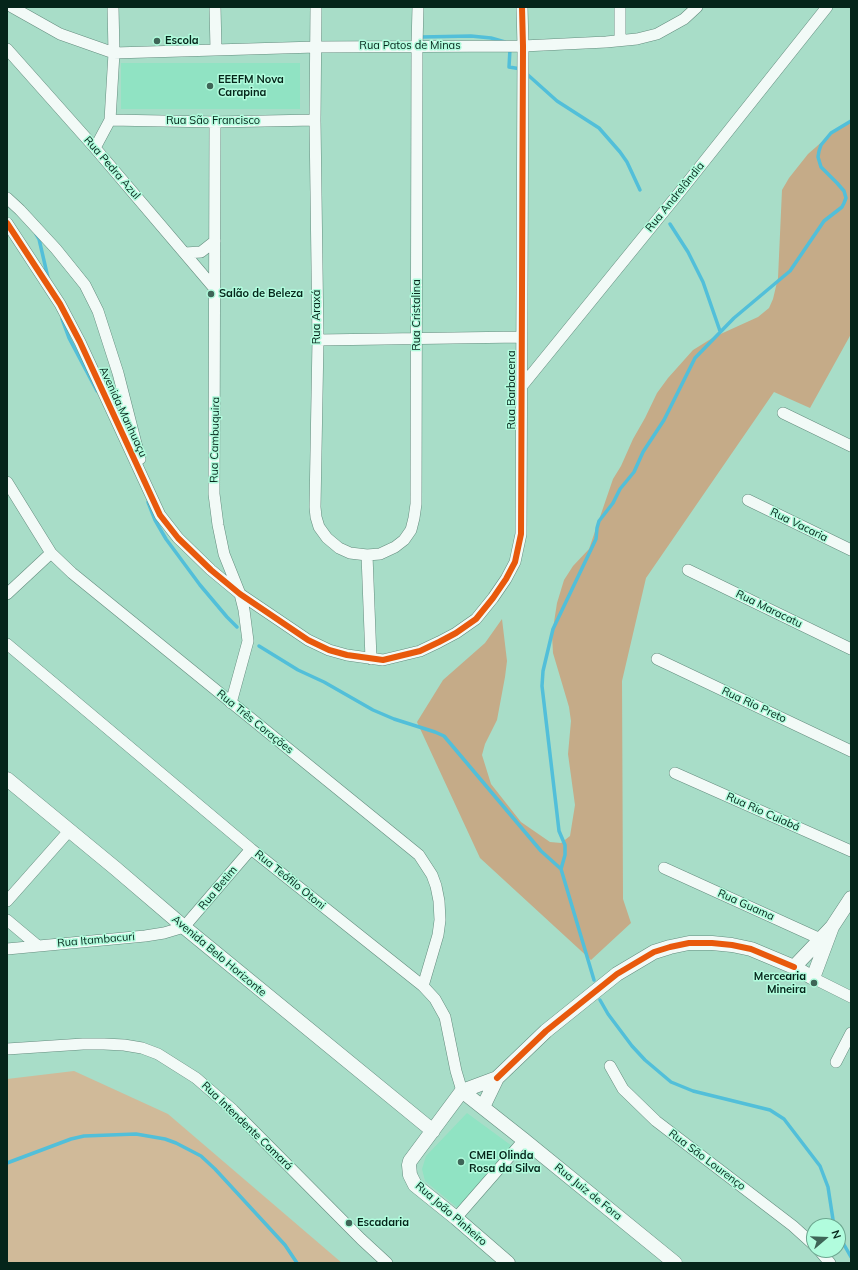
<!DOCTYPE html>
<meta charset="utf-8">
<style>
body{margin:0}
#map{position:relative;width:858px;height:1270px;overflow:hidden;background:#a8ddc8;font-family:Mulish,sans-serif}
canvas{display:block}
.frame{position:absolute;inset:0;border:8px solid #05251a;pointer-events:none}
.north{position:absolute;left:806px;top:1218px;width:40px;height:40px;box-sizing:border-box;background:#b1fcdd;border:1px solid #6ca68f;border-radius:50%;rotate:71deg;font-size:11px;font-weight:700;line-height:16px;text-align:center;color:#05251a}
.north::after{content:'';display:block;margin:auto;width:14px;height:18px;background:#3e6557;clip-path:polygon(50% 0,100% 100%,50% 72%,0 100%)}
</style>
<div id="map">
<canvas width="858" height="1270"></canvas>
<div class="frame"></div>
<div class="north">N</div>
</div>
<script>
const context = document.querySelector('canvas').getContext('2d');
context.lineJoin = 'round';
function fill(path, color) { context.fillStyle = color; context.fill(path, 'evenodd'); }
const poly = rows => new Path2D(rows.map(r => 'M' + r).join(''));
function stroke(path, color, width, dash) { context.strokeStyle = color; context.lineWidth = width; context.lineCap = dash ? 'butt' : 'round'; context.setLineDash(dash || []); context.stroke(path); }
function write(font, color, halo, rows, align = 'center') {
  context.font = font + ' Mulish,sans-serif'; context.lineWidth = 3; context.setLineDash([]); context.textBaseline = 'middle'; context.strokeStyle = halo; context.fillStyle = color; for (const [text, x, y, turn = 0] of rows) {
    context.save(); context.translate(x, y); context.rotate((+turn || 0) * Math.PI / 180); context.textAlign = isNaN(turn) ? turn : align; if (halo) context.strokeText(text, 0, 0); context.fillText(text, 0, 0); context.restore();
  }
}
fill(poly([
 [121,63,300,63,300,109,121,109],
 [467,1113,512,1146,459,1209,425,1181,422,1169,426,1156]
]), '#90e3c3');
fill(poly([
 [74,1071,168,1114,342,1263,7,1263,7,1079]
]), '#d0ba99');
fill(poly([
 [851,120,851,334,810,408,774,392,646,578,622,681,623,899,631,923,591,960,480,858,417,722,443,680,485,643,502,619,507,661,505,677,497,720,485,744,482,755,491,784,521,822,550,842,561,843,570,836,575,805,568,754,571,721,569,707,553,653,552,635,557,603,564,580,573,566,589,549,613,479,621,466,633,439,645,418,657,393,668,378,693,350,714,337,758,317,769,308,773,299,778,278,782,190,789,178,808,154,824,140]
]), '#c5ab88');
stroke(poly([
 [421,37,471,36,491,38,505,42],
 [510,49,509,67,521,69],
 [528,75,557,101,599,128,620,152,627,162,640,190],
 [670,224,688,252,703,282,720,331],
 [36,234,39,239,48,278],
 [62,319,69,338,97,391],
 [148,502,155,520,166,539,200,585,227,617,237,627],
 [259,646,298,670,324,682,373,710,394,719,435,732,444,736,541,851,561,869],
 [594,980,561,869,565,855,565,845,559,831,556,805,542,686,543,671,553,629,596,539,597,528,599,521,613,503,620,489,634,472,643,452,664,420,695,358,734,318,790,271,824,221,842,207,844,203,846,198,844,191,837,183,821,167,818,157,819,151,821,145,831,133,851,121],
 [600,1000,608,1014,632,1046,645,1060,671,1082,693,1091,770,1110,784,1119,820,1166,828,1187,834,1226],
 [7,1163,71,1139,84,1136,136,1134,165,1139,176,1143,201,1156,215,1169,285,1245,297,1263],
 [838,1234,851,1257]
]), '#52bfd9', 3.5);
const minor = poly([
 [12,7,60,34,114,53,316,47,523,46,606,42,637,39,657,34,684,19,697,7],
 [215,7,216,50],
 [316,7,315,120,318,340,315,507,316,517,319,527,327,538,339,548,350,553,367,555,380,554,395,547,404,540,411,530,414,518,416,504,417,46,418,7],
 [620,40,620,7],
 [7,49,95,148,215,289],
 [110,120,215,122,315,120],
 [215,122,214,494,218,525,224,554,240,594,244,610,248,641,231,703],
 [95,148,110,120,114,53,113,7],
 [7,198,20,210,56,249,85,285,98,311,118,373,140,459],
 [7,223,60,304,80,342,160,515,178,538,211,570,240,594,308,640,329,650,347,655,383,660,420,651,439,642,456,633,476,619,493,598,506,579,515,562,521,534,523,46,522,7],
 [185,253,201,252,215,241],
 [318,340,521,337],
 [522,386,683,188,827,7],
 [783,413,851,446],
 [7,482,51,553,72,573,419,855,432,875,436,886,439,901,440,920,438,935,423,986],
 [748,500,851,550],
 [367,555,371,659],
 [688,570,851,649],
 [7,594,51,553],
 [7,644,251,849,423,986,435,999,445,1017,456,1071,462,1091],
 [657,659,851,751],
 [675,773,851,851],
 [664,868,827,942],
 [7,901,69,831],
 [7,920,38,946],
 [7,949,145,936,164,933,184,927,251,849],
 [813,978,851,997],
 [7,1049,83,1044,104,1044,124,1045,142,1048,158,1054,196,1078,233,1110,361,1239,387,1263],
 [836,1062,851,1033],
 [610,1066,623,1089,656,1121,793,1226,814,1245],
 [456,1218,524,1140],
 [819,1250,830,1263]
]);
const tertiary = poly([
 [7,779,115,868,184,927,433,1131],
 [794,967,832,927,851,898],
 [462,1091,497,1078,546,1031,617,974,654,952,670,947,689,943,712,943,732,945,751,949,794,967,813,978,832,927],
 [462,1091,524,1140,675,1263],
 [462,1091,410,1161,409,1165,410,1175,415,1185,456,1218,508,1263],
 [483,1107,497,1078]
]);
stroke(minor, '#648c7e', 12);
stroke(tertiary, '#648c7e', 15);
stroke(minor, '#f2faf7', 11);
stroke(tertiary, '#f2faf7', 14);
stroke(poly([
 [7,223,60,304,80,342,160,515,178,538,211,570,240,594,308,640,329,650,347,655,383,660,420,651,439,642,456,633,476,619,493,598,506,579,515,562,521,534,523,46,522,7],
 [497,1078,546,1031,617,974,654,952,670,947,689,943,712,943,732,945,751,949,794,967]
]), '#e8590c', 6);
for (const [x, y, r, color] of [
 [157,41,4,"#3e6557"],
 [210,86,4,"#3e6557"],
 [211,294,4,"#3e6557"],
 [814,983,4,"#3e6557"],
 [461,1162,4,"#3e6557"],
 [349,1223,4,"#3e6557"]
]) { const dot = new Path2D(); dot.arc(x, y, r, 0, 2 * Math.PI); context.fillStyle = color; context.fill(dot); stroke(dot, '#b1fcdd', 1.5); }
write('bold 11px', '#05251a', '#b1fcdd', [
 ["Escola",165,41],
 ["EEEFM Nova",218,80],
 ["Carapina",218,93],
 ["Salão de Beleza",219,294],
 ["Mercearia",806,977,"right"],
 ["Mineira",806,990,"right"],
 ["CMEI Olinda",469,1156],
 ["Rosa da Silva",469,1169],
 ["Escadaria",357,1223]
], 'left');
write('11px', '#05251a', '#b1fcdd', [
 ["Rua Patos de Minas",410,46],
 ["Rua São Francisco",213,121],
 ["Rua Pedra Azul",112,168,49],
 ["Rua Andrelândia",675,197,-51],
 ["Rua Cristalina",417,315,-90],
 ["Rua Araxá",317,317,-90],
 ["Rua Barbacena",512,390,-90],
 ["Avenida Manhuaçu",123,412,65],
 ["Rua Cambuquira",215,440,-89],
 ["Rua Vacaria",799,525,26],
 ["Rua Maracatu",769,609,26],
 ["Rua Rio Preto",754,705,25],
 ["Rua Três Corações",255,722,39],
 ["Rua Rio Cuiabá",763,812,24],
 ["Rua Teófilo Otoni",290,880,39],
 ["Rua Betim",218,888,-50],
 ["Rua Guama",746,905,24],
 ["Rua Itambacuri",96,940,-5],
 ["Avenida Belo Horizonte",219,956,40],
 ["Rua Intendente Camará",247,1126,44],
 ["Rua São Lourenço",707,1160,37],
 ["Rua Juiz de Fora",588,1192,39],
 ["Rua João Pinheiro",451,1214,41]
]);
</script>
